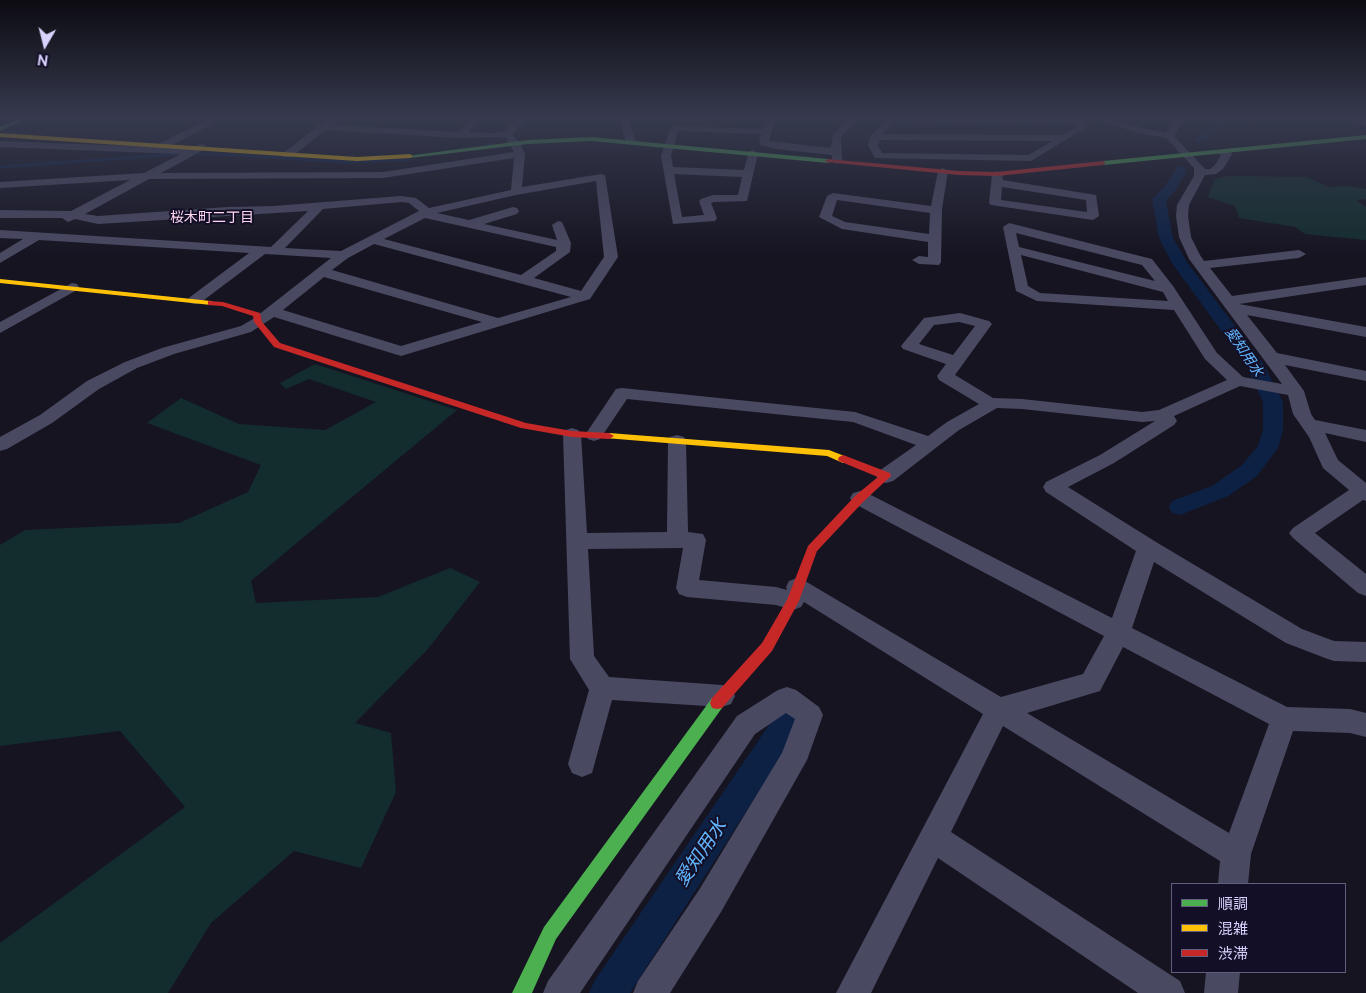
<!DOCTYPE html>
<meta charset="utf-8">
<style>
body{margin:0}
#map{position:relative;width:1366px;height:993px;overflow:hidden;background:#161421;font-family:Raleway,"Noto Sans JP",sans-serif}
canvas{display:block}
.legend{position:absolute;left:1171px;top:883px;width:175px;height:90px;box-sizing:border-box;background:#130f26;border:1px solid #625e7d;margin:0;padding:6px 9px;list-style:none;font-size:15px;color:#d9d4ff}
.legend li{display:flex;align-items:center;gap:10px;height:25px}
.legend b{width:25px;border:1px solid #625e7d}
.north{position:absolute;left:20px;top:20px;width:50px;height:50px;-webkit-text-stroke:4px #130f26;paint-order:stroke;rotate:188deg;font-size:14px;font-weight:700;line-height:20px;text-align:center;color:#d9d4ff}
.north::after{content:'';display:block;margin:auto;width:18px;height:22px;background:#d9d4ff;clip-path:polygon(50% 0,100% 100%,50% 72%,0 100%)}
</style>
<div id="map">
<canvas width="1366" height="993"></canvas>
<ul class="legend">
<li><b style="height:6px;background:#4caf50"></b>順調</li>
<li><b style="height:6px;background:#ffc107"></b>混雑</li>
<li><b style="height:6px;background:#c62828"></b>渋滞</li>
</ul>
<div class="north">N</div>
</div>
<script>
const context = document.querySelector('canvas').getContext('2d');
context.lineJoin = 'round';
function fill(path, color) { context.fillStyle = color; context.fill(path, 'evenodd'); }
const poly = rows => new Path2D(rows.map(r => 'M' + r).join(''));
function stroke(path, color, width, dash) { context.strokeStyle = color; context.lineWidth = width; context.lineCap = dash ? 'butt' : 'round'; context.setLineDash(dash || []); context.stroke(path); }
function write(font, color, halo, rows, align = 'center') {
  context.font = font + ' Raleway,"Noto Sans JP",sans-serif'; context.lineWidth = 4; context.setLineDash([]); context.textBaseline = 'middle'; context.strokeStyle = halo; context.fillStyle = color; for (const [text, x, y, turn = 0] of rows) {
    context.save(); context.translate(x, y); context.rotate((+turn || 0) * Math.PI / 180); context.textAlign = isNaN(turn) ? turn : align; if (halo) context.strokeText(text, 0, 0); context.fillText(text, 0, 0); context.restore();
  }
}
fill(poly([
 [1229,176,1307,177,1328,187,1349,186,1366,189,1366,199,1356,200,1366,207,1366,240,1305,234,1295,227,1239,218,1235,206,1208,197,1215,179],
 [315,364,457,410,251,581,256,603,378,597,450,568,480,582,428,649,355,723,391,733,396,792,361,868,294,851,211,923,168,993,0,993,0,943,185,807,120,731,0,746,0,545,25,530,179,523,248,492,261,465,147,423,181,398,239,424,325,430,376,402,309,379,286,389,280,383]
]), '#132c2d');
stroke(poly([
 [487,146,530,118],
 [0,167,181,154,235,155,344,162,409,160]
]), '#0d2144', 3);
fill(poly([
 [1217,118,1228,118,1219,131,1204,142,1196,142,1194,140,1196,138,1211,127,1217,118],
 [1181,166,1187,170,1175,191,1166,200,1173,238,1187,262,1264,365,1283,402,1283,430,1278,448,1257,476,1228,496,1180,515,1172,513,1169,507,1172,501,1212,486,1241,466,1258,446,1263,430,1263,402,1246,365,1172,263,1159,238,1152,199,1165,186,1177,167,1181,166],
 [794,699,804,703,809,712,804,721,630,993,589,993,595,980,784,703,794,699]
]), '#0d2144');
fill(poly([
 [329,118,339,119,333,125,458,132,471,118,482,118,468,132,492,133,503,132,517,118,528,118,512,134,520,143,525,154,522,187,601,174,605,175,618,257,590,299,401,356,274,317,251,332,174,354,137,368,99,389,52,423,7,449,0,451,0,437,40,415,87,381,125,362,162,348,241,326,253,319,331,258,265,254,200,303,195,304,190,303,188,300,190,297,249,253,39,240,0,263,0,253,23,239,0,238,0,230,271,247,308,211,98,224,75,219,68,222,62,218,0,218,0,210,71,211,130,180,0,188,0,182,144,173,181,154,0,147,0,141,160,147,160,143,207,120,213,120,213,124,168,147,192,148,201,144,205,145,205,149,161,173,383,172,514,152,505,137,460,138,326,130,291,157,283,157,282,155,283,153,329,118],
 [514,158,511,190,429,208,416,198,401,196,274,206,228,207,98,216,85,214,149,179,383,178,514,158],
 [596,181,604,257,581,291,534,278,570,252,571,243,562,222,558,221,552,225,557,240,484,224,517,214,519,211,517,208,513,207,469,220,437,213,516,195,596,181],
 [401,202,409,203,419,211,341,251,285,248,323,209,401,202],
 [425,218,556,247,556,251,521,275,384,239,425,218],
 [374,244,571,297,498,318,332,270,348,258,374,244],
 [324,277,482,322,401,346,283,310,324,277],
 [619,118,629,118,636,142,635,144,627,144,626,142,619,118],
 [766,118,776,118,769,141,831,148,833,134,848,118,859,118,841,137,842,161,837,164,832,161,832,155,776,149,761,145,759,140,761,134,678,131,671,156,673,167,744,170,749,151,753,150,758,153,747,201,714,202,711,203,717,218,715,221,673,224,661,156,671,126,763,129,766,118],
 [674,174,742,177,738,195,713,195,701,199,699,201,704,215,682,217,674,174],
 [887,118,1078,118,1090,125,1031,161,875,158,868,145,870,137,887,118],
 [894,122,1075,124,1078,125,1062,135,883,134,894,122],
 [880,140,1052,141,1029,155,882,153,878,145,880,140],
 [1094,118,1109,118,1143,128,1166,133,1175,118,1185,118,1174,136,1205,169,1210,169,1215,165,1221,155,1217,152,1218,150,1231,152,1232,154,1223,169,1216,174,1205,175,1189,205,1188,216,1191,237,1200,255,1204,261,1299,250,1306,254,1299,258,1210,268,1232,296,1366,277,1366,285,1239,304,1366,327,1366,337,1247,315,1277,353,1366,371,1366,381,1285,365,1304,391,1311,414,1315,420,1366,430,1366,442,1325,433,1338,460,1366,483,1366,501,1363,500,1315,533,1366,574,1366,596,1358,593,1293,538,1289,533,1293,528,1349,490,1323,468,1309,437,1293,414,1288,395,1240,386,1174,416,1177,421,1174,425,1114,463,1068,487,1156,542,1302,629,1334,641,1366,642,1366,662,1334,661,1325,658,1286,643,1154,562,1132,628,1287,707,1350,709,1366,713,1366,737,1350,733,1293,731,1251,854,1248,884,1218,884,1220,861,1003,726,951,832,1180,981,1185,993,1138,993,938,858,871,993,836,993,983,714,804,602,801,607,793,610,776,605,687,597,679,594,676,588,683,548,588,549,594,656,609,677,722,685,731,688,735,696,731,704,722,707,612,700,592,773,582,777,572,773,568,764,589,690,570,659,563,434,566,430,572,428,578,430,581,434,587,533,667,532,668,441,670,437,677,435,684,437,686,441,688,532,703,534,706,540,699,580,776,587,787,590,786,587,789,581,797,578,805,581,1001,697,1083,674,1104,636,853,503,850,498,853,493,860,491,867,493,1112,618,1136,551,1046,492,1043,487,1046,482,1100,455,1155,421,1142,422,1022,409,997,408,959,430,893,481,886,483,879,481,876,476,879,471,916,445,853,422,627,399,600,439,594,441,588,439,585,435,616,389,622,388,855,412,928,436,947,422,979,404,939,380,937,376,946,364,903,349,901,346,924,318,960,313,989,321,992,324,955,375,993,398,1022,399,1142,412,1159,410,1227,380,1205,359,1174,310,1037,301,1016,291,1003,227,1009,223,1152,259,1173,286,1217,353,1243,377,1282,384,1189,259,1179,237,1176,216,1177,205,1194,176,1194,168,1166,138,1138,133,1094,118],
 [1016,233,1142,265,1155,281,1019,247,1016,233],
 [1021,255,1163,292,1168,301,1040,293,1028,286,1021,255],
 [959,322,975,326,953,355,919,344,934,325,959,322],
 [1123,647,1269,724,1229,833,1027,713,1100,691,1123,647],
 [1242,118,1252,118,1246,123,1243,122,1242,118],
 [1348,118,1366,120,1366,126,1350,120,1348,118],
 [943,168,948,171,942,209,941,262,939,265,919,264,912,260,919,256,928,257,928,242,842,229,819,217,827,196,833,193,931,206,938,171,943,168],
 [837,200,930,213,929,234,845,222,832,216,837,200],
 [997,171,1002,174,1003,180,1096,195,1099,216,1093,220,991,205,989,203,992,174,997,171],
 [1002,187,1086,200,1087,212,1001,200,1002,187],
 [72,283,77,284,79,287,77,290,0,333,0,322,72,283],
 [787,687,796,690,819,707,823,715,807,760,721,912,670,993,633,993,638,981,699,890,782,753,795,719,786,713,755,734,580,993,543,993,548,981,737,716,778,690,787,687],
 [1206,972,1240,972,1238,993,1204,993,1206,972]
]), '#4a4962');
fill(poly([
 [21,118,29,118,0,131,0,127,21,118],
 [1366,135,1366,139,1103,165,1100,163,1103,161,1366,135],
 [591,137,828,159,831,161,828,163,591,141,528,144,410,158,407,156,528,140,591,137],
 [717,697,722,698,724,703,722,708,556,939,532,993,512,993,544,927,712,698,717,697]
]), '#4caf50');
fill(poly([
 [0,133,357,157,410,154,413,156,410,158,357,161,0,137,0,133],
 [0,279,211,301,215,303,211,305,0,283,0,279],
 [609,433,829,450,847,457,848,459,843,463,827,456,605,438,604,436,605,434,609,433]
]), '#ffc107');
fill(poly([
 [828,159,959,171,997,172,1103,161,1106,163,1103,165,997,176,959,175,826,162,825,161,828,159],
 [208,301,223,302,260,313,262,322,280,343,526,423,572,431,609,433,614,436,609,439,572,437,521,428,274,347,254,322,253,316,222,306,208,305,208,301],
 [843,455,890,473,891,476,864,501,817,551,799,601,772,651,722,708,717,709,712,708,710,703,712,698,762,643,787,600,808,546,856,495,878,477,839,461,838,459,839,457,843,455]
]), '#c62828');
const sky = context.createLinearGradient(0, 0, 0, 257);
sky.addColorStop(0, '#0c0b12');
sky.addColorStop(0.46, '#363a4e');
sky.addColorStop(1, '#363a4e00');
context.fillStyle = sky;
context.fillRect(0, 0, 1366, 257);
write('14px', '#ffd6f0', '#130f26', [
 ["桜木町二丁目",212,218]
]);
write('italic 14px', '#62b6ff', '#130f26', [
 ["愛知用水",1244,352,56]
]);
write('italic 19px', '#62b6ff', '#130f26', [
 ["愛知用水",701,853,-56]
]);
</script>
